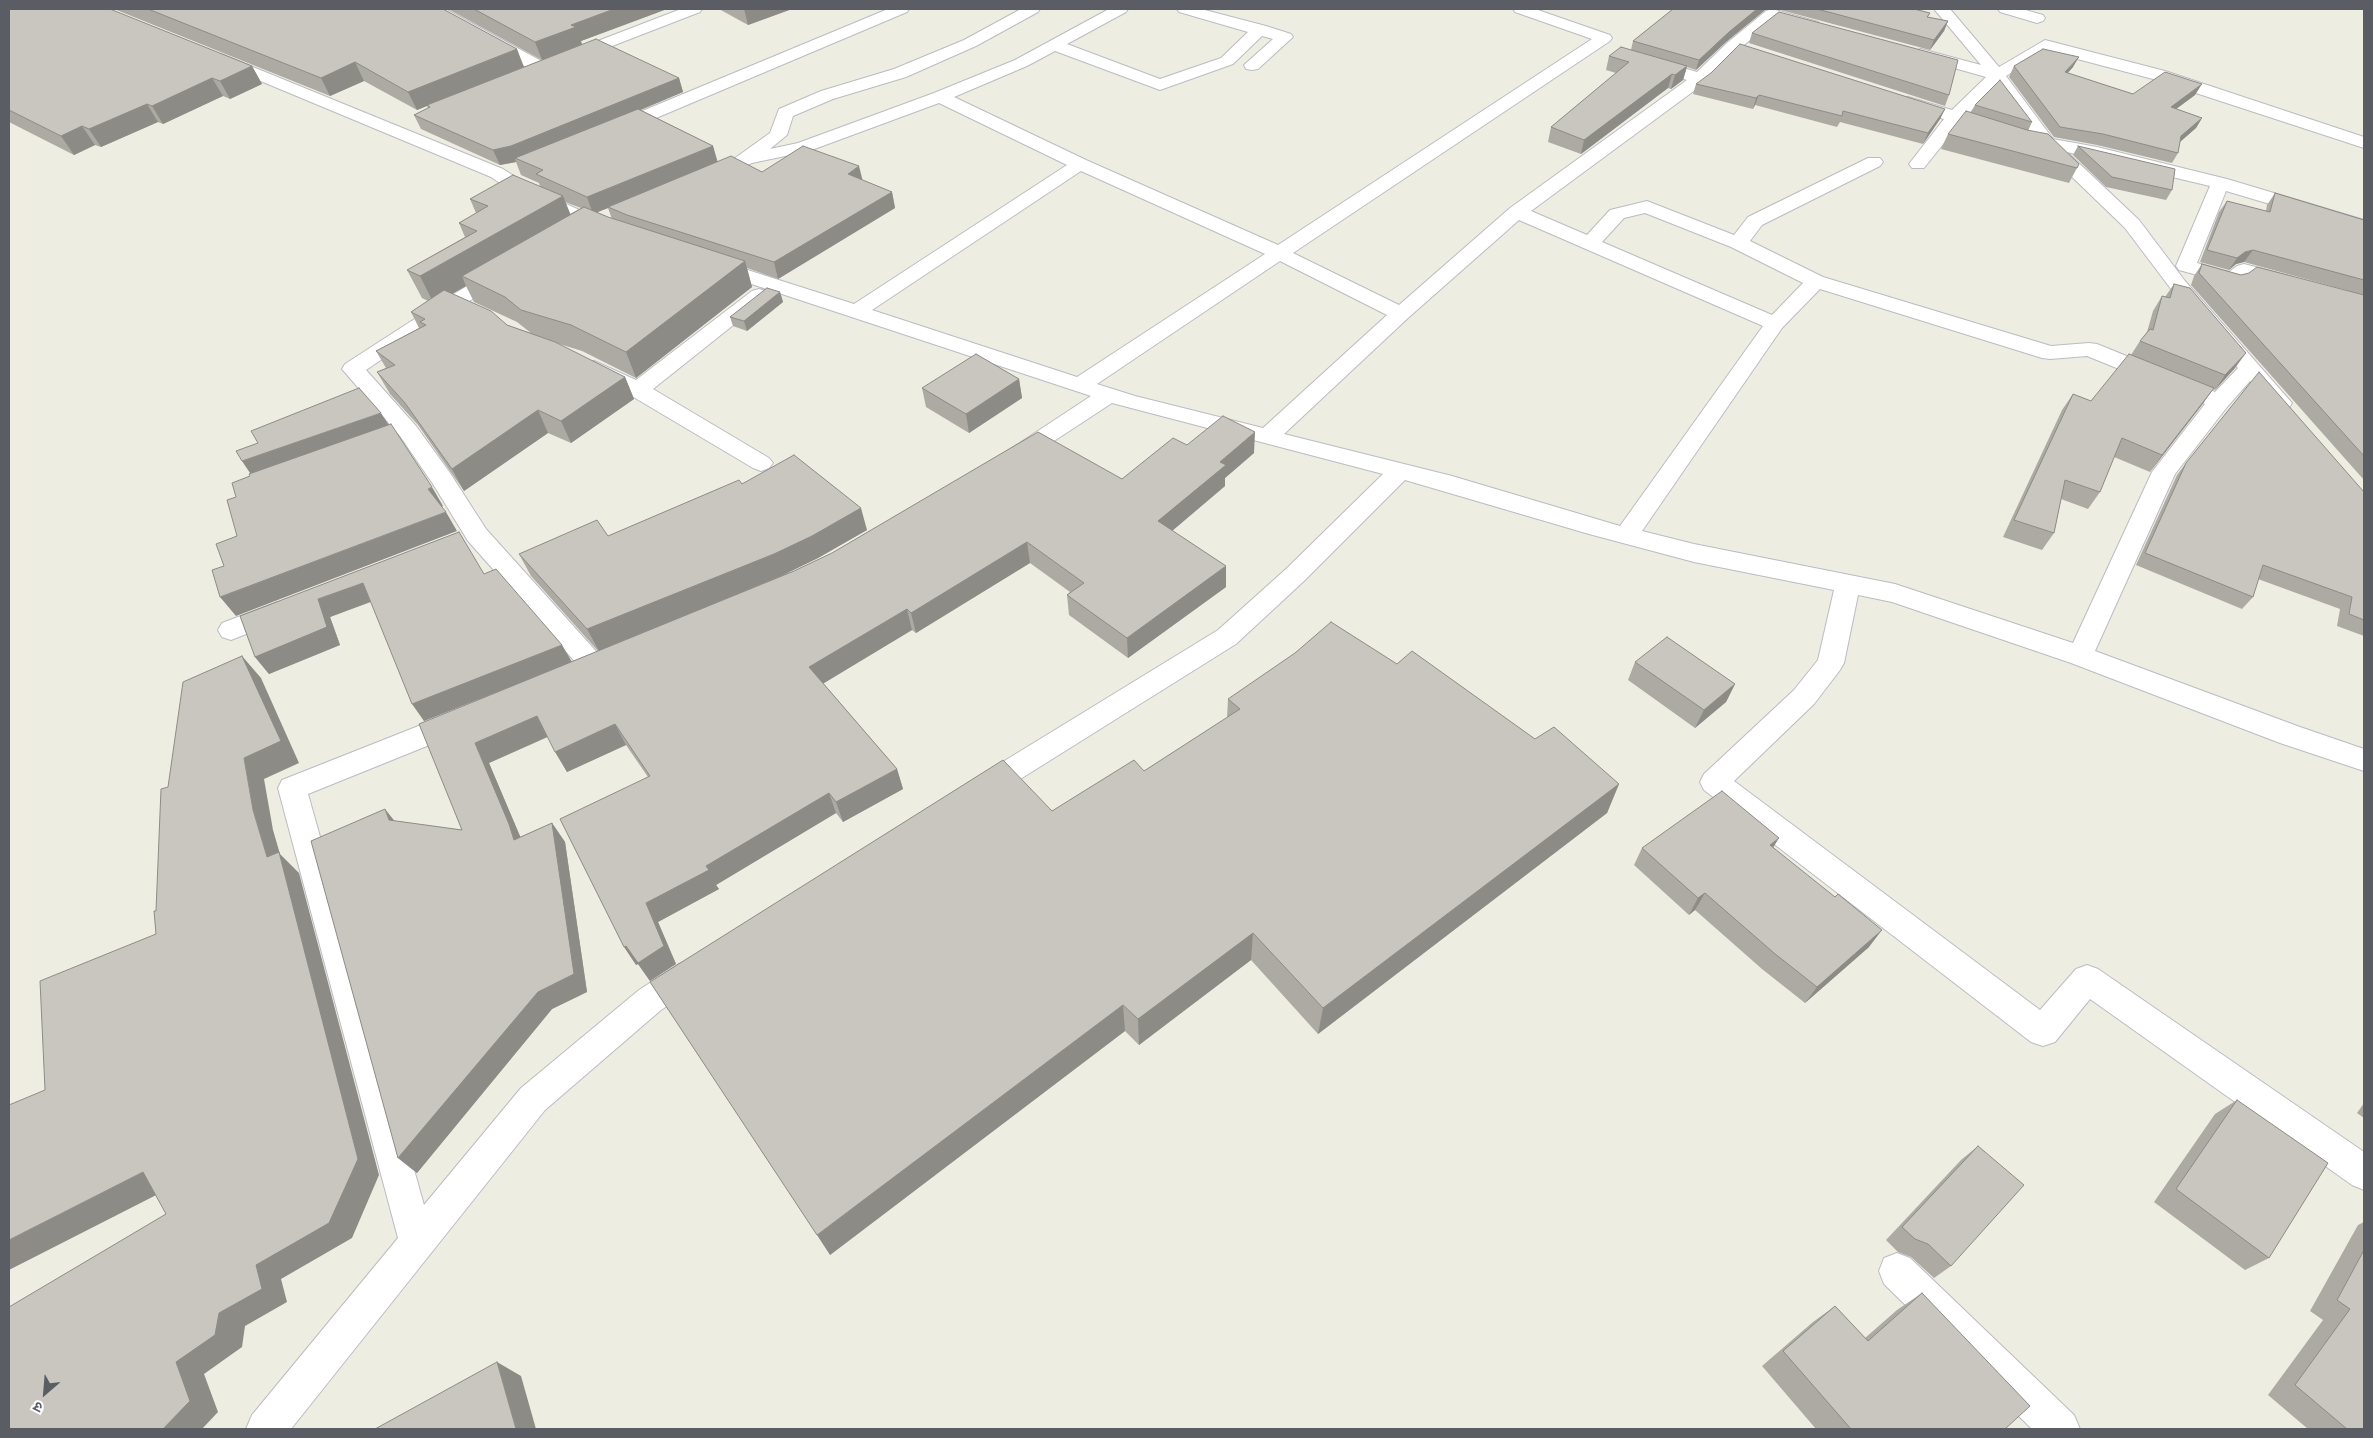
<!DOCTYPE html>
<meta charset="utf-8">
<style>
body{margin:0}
#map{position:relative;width:2373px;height:1438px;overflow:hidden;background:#eeede2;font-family:Rubik,"Noto Sans Devanagari",sans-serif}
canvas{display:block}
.frame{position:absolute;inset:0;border:10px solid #5a5e64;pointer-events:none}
.north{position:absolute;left:20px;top:1368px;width:50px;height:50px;-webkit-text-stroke:4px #fff;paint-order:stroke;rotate:207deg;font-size:14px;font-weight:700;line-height:20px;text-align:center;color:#5a5e64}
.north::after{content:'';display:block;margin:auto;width:18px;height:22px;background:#5a5e64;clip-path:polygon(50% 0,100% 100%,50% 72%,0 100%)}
</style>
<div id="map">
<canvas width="2373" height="1438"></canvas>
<div class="frame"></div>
<div class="north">उ</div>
</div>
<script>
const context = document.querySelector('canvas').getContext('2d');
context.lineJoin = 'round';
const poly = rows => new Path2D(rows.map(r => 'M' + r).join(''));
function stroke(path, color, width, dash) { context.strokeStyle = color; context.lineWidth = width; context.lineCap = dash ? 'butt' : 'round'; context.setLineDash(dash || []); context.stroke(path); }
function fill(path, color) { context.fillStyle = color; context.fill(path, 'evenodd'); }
const minor = poly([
 [426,9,445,9,547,64,549,68,547,72,535,72,428,12,426,9],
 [681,9,702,9,700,12,576,60,564,60,562,57,564,54,681,9],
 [888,9,909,9,907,12,623,132,611,132,608,128,611,124,888,9],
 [1021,9,1040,9,1038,12,976,46,906,77,833,99,793,116,787,135,770,149,798,143,934,93,1015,60,1109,9,1128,9,1126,12,1067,44,1160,79,1221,58,1248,32,1179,12,1177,9,1201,9,1266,26,1291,34,1293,37,1258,69,1252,70,1246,69,1244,65,1273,39,1262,36,1233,64,1160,90,1055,51,1027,66,954,97,1086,160,1278,245,1592,39,1515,12,1513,9,1535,9,1610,35,1612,38,1610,41,1293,253,1399,305,1510,208,1687,80,1642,66,1640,63,1642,60,1648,58,1697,72,1727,43,1766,11,1772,9,1818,22,1820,25,1818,28,1812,30,1775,20,1739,49,1706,82,1531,211,1587,235,1610,210,1647,201,1734,235,1748,217,1868,158,1880,158,1883,162,1880,166,1762,225,1750,241,1823,277,2051,346,2089,343,2097,344,2215,392,2238,368,2171,289,2125,228,2041,147,2020,143,1959,124,1924,168,1912,168,1909,164,1944,119,1902,106,1899,102,1902,98,1908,97,1952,110,1986,77,1915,57,1913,54,1915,51,1921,49,1981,65,1934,9,1950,9,1999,67,2045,40,2165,71,2364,137,2364,148,2153,79,2047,51,2006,76,2053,139,2097,147,2227,179,2364,220,2364,232,2226,191,2197,263,2229,272,2237,266,2244,264,2293,277,2296,281,2293,285,2286,287,2248,277,2240,283,2233,285,2179,270,2176,266,2210,186,2067,152,2139,220,2185,281,2292,403,2289,408,2281,410,2273,408,2250,381,2227,407,2175,474,2095,651,2300,727,2364,749,2364,771,2280,743,2071,663,1892,602,1858,595,1844,663,1840,670,1814,704,1734,781,2040,1010,2076,969,2087,965,2098,969,2364,1152,2364,1190,2352,1185,2090,999,2055,1042,2043,1046,2031,1042,1704,790,1700,782,1704,774,1794,690,1818,660,1834,590,1694,562,1589,534,1405,480,1304,581,1236,644,990,798,980,802,970,798,966,790,970,782,1218,630,1286,569,1383,474,1112,403,1022,462,1014,465,1006,462,1002,457,1006,452,1091,396,706,269,703,265,706,261,713,259,854,304,1067,165,939,103,809,151,752,163,713,180,707,182,701,180,698,176,701,172,735,158,770,133,779,109,821,91,894,69,964,40,1021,9],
 [1996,86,2032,135,1967,115,1996,86],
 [1081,171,1265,254,1077,377,872,310,1081,171],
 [1645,213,1731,247,1803,283,1772,315,1602,242,1624,218,1645,213],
 [1519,220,1763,326,1620,526,1452,476,1284,434,1408,318,1519,220],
 [1280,261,1387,315,1263,428,1135,396,1097,384,1280,261],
 [1820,289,2042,358,2050,359,2087,356,2205,404,2152,472,2073,643,1895,584,1694,544,1642,531,1782,328,1820,289],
 [1998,9,2022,9,2043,15,2045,18,2043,21,2037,23,2000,12,1998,9],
 [221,54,503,169,537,191,613,225,616,229,613,233,606,235,599,233,523,199,491,177,215,62,213,59,215,56,221,54],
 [501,268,508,270,511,274,508,278,461,306,366,370,416,426,450,473,486,529,603,659,607,666,603,673,594,676,585,673,468,541,433,484,400,436,342,369,345,364,447,298,494,270,501,268],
 [759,289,766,291,769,295,766,299,653,389,769,458,773,463,769,468,761,471,753,468,630,395,586,373,583,368,586,363,594,361,636,380,752,291,759,289],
 [278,602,287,604,291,611,287,618,231,640,222,637,218,630,222,623,278,602],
 [459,710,469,713,473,721,469,729,308,794,424,1205,521,1088,639,990,679,964,690,960,701,964,706,974,701,984,661,1010,545,1110,291,1429,246,1429,252,1415,398,1238,278,788,282,780,459,710],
 [1897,1253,1910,1258,2074,1415,2080,1429,2032,1429,1884,1284,1879,1271,1884,1258,1897,1253]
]);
stroke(minor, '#babcc2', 2);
fill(minor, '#fff');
fill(poly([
 [9,9,252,66,262,84,230,99,223,96,163,124,158,122,101,147,95,145,74,155,9,122],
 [114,9,443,9,524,67,485,82,542,60,448,9,667,9,581,41,582,45,679,78,683,92,641,110,713,146,717,162,762,172,862,180,892,192,895,208,778,279,747,268,752,287,636,378,582,351,553,342,625,377,634,399,571,443,548,433,464,491,418,425,390,394,377,372,386,368,376,351,419,328,411,312,428,301,422,298,407,270,465,237,459,223,476,213,470,199,540,186,539,183,521,175,516,162,500,165,421,129,414,115,428,108,427,106,417,110,364,81,330,96],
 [565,202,581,208,570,214],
 [608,208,612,219,597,212],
 [466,286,474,302,517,322,531,333,507,325,452,294],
 [719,9,792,9,748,25],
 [1673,9,1767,9,1765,10,1726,42,1696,70,1687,67,1683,80,1671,89,1668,88,1581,154,1548,142,1551,127,1616,73,1606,70,1609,56,1631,50,1633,41],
 [1777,9,1915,9,1930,13,1928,17,1948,21,1944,31,1930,50],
 [1752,33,1949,95,1945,106,1749,43],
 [2014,66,2073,67,2068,73,2133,94,2195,95,2176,109,2202,118,2196,128,2180,142,2178,153,2172,163,2097,145,2054,137,2009,77],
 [1696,84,1945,109,1940,119,1923,144,1840,122,1837,127,1755,105,1753,109,1693,94],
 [1975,105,2032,122,2028,131,2077,168,2069,183,1941,149,1948,134,1971,112],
 [2078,146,2172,190,2166,200,2106,187,2073,155],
 [2275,193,2364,220,2364,295,2244,262,2236,264,2229,270,2200,262,2219,212,2227,201,2266,211,2267,205],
 [2202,264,2241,275,2364,295,2364,480,2191,285,2194,276],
 [2174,284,2235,368,2215,390,2213,389,2150,472,2114,457,2100,492,2088,509,2061,499,2054,533,2042,550,2003,537,2062,410,2073,394,2091,401,2131,355,2140,341,2147,332,2153,311,2162,296,2165,297],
 [780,292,783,302,747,331,733,326,730,317],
 [1019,379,1022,398,969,433,926,407,922,388],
 [1187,445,1254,453,1225,478,1225,486,1172,531,1226,566,1226,587,1128,658,1069,615,1067,595,1070,592,1030,563,916,633,912,630,823,683,897,769,903,789,843,822,836,813,716,885,719,889,658,922,676,964,650,981,638,964,636,965,648,777,626,745,567,772,548,737,489,763,520,837,552,823,565,842,587,992,552,1009,417,1173,398,1158,395,821,462,830,479,699,424,721,371,602,330,617,340,645,269,674,255,657,240,616,484,574,562,645,571,662,598,651,531,576,519,554,608,536,742,484,867,530,818,558,785,574,1122,479],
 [2186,463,2364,492,2364,636,2337,626,2340,609,2258,579,2253,597,2242,609,2136,565,2177,475],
 [1635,662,1735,684,1726,702,1695,728,1628,680],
 [1397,664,1535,739,1619,784,1607,813,1318,1034,1251,960,1139,1045,1125,1031,830,1255,1052,811,1144,771,1227,718,1228,699],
 [1773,847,1869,947,1805,1003,1762,969,1695,910,1689,915,1634,865,1642,848],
 [2237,1100,2269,1258,2245,1270,2154,1202,2215,1114],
 [2364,1103,2364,1118,2357,1113],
 [1978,1146,1951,1266,1934,1278,1911,1257,1898,1252,1886,1240,1961,1160],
 [2364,1222,2364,1429,2308,1429,2268,1395,2323,1320,2310,1311,2358,1225],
 [1922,1293,2005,1429,1816,1429,1762,1366,1813,1322,1835,1306,1865,1338,1897,1310]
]), '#adaaa4');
fill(poly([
 [614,9,667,9,581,41,582,45,542,60,535,42,571,25],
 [744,9,792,9,748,25],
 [1757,9,1767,9,1765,10,1726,42,1696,70,1699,60,1729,32],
 [1948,21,1944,31,1930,50,1934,40],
 [517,49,524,67,417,110,408,92],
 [2079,57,2073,67,2059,82,2065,72],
 [355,62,364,81,330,96,321,78],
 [252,66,262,84,230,99,220,81],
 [1687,66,1683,80,1671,89,1675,75],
 [1672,74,1668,88,1581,154,1584,140],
 [212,78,223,96,163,124,152,106],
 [679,78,683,92,520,160,515,158,516,162,500,165,493,150],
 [2202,84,2195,95,2164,118,2171,107],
 [1759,95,1755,105,1753,109,1756,98],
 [147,104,158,122,101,147,89,129],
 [1945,109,1940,119,1923,144,1928,133],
 [2202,118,2196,128,2174,147,2181,136],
 [82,126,95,145,74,155,61,136],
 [713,146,718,163,608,207,608,208,593,214,587,197],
 [859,166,863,182,848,174],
 [892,192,895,208,778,279,774,262],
 [563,196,574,223,462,276,466,286,434,304,420,276],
 [2253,250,2244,262,2236,264,2229,270,2237,258,2245,252],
 [745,261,752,287,636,378,626,352],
 [780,292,783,302,747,331,744,321],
 [2246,353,2235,368,2215,390,2225,375],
 [625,377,634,399,571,443,561,421],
 [1019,379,1022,398,969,433,966,414],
 [2214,388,2202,405,2150,472,2162,455],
 [538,410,548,433,464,491,452,469],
 [381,413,390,427,252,476,242,461],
 [1255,432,1254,453,1225,478,1225,486,1159,542,1158,521,1220,462],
 [432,487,443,506,440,508,428,489],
 [861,508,867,530,818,558,781,576,599,651,587,629],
 [446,512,457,531,236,616,220,597],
 [1027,542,1030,563,916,633,911,613],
 [1226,566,1226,587,1128,658,1127,638],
 [363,583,375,600,330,617,340,645,269,674,255,657,318,599],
 [907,609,912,630,816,688,809,667],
 [562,645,572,662,424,721,412,704],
 [242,656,261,678,299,763,264,779,273,830,280,854,299,873,379,1175,352,1238,281,1279,287,1302,245,1326,242,1347,204,1374,218,1412,202,1429,163,1429,176,1362,219,1313,256,1265,267,857,253,810,244,758],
 [1735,684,1726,702,1695,728,1704,710],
 [537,716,549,736,489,763,523,843,514,840,475,743],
 [615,724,626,745,567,772,555,752],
 [897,769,903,789,843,822,836,802],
 [1619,784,1607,813,1318,1034,1323,1008],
 [829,793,836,813,716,885,719,889,658,922,676,964,650,981,638,964,636,965,624,947,646,903,706,866],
 [385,809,401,829,389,820],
 [552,823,565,842,587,992,552,1009,417,1173,398,1158],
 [1779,838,1768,856,1770,845],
 [1705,893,1695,910,1689,915,1698,898],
 [1882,930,1869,947,1805,1003,1817,987],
 [1253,933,1251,960,1139,1045,1138,1019],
 [1123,1005,1125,1031,830,1255,817,1235],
 [143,1172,170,1188,9,1270,9,1240],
 [497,1362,521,1376,536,1429,516,1429]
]), '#8d8b86');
const building = poly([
 [9,9,110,9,252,66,220,81,212,78,152,106,147,104,89,129,82,126,61,136,9,110,9,9],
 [148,9,443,9,517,49,408,92,355,62,321,78,148,9],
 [474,9,614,9,571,25,576,27,535,42,474,9],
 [1673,9,1757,9,1729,32,1699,60,1633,41,1673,9],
 [1817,9,1914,9,1930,13,1927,17,1948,21,1934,40,1817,9],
 [1779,12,1958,60,1949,95,1752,33,1779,12],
 [596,39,679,78,511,146,493,150,414,115,430,107,427,105,596,39],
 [1740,44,1945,109,1928,133,1843,111,1842,116,1759,95,1756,98,1696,84,1711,73,1740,44],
 [1621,47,1687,66,1675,75,1672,74,1584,140,1551,127,1629,62,1609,56,1621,47],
 [2043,49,2079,57,2065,72,2133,94,2165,72,2202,84,2171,107,2202,118,2181,136,2178,153,2103,134,2060,127,2014,66,2043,49],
 [2000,80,2032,122,1975,105,2000,80],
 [638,109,713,146,587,197,536,174,543,170,515,158,638,109],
 [1966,111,2027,130,2048,134,2079,164,2077,168,1948,134,1966,111],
 [803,146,859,166,848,174,892,192,774,262,627,215,608,207,731,156,762,172,803,146],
 [2078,146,2175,169,2172,190,2112,177,2078,146],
 [513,175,563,196,420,276,407,270,477,231,459,223,488,206,470,199,513,175],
 [2275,193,2364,220,2364,280,2253,250,2245,252,2237,258,2207,250,2227,201,2270,212,2275,193],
 [584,207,608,217,745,261,626,352,571,325,521,310,505,297,462,276,584,207],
 [2202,264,2241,275,2249,273,2257,267,2364,295,2364,456,2199,273,2202,264],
 [2174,284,2190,288,2246,353,2225,375,2140,341,2150,329,2153,330,2162,296,2170,298,2174,284],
 [767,288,780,292,744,321,730,317,767,288],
 [444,290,491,311,507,325,555,342,625,377,561,421,538,410,452,469,405,403,377,372,395,365,376,351,426,325,420,322,425,319,411,312,444,290],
 [976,354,1019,379,966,414,922,388,976,354],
 [2129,354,2214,388,2162,455,2122,438,2100,492,2065,480,2054,533,2014,520,2073,394,2091,401,2129,354],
 [2259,372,2364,492,2364,620,2349,614,2352,597,2263,565,2253,597,2145,553,2186,463,2259,372],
 [359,388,381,413,242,461,236,451,258,443,251,431,359,388],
 [1223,416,1255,432,1220,462,1226,465,1158,521,1226,566,1127,638,1067,595,1084,583,1027,542,911,613,907,609,809,667,897,769,836,802,829,793,706,866,709,870,646,903,664,946,638,963,626,946,624,947,560,819,650,776,615,724,555,752,537,716,475,743,509,824,514,840,552,823,574,974,538,992,398,1158,311,841,385,809,389,820,462,830,419,724,794,571,832,553,1038,432,1122,479,1173,438,1187,445,1223,416],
 [391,424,432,487,428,489,446,512,220,597,212,570,224,566,216,544,237,536,227,500,236,497,232,483,250,476,249,474,391,424],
 [794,455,861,508,812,536,774,554,587,629,519,554,597,520,608,536,739,480,742,484,794,455],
 [459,532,484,574,496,569,562,645,412,704,363,583,318,599,327,627,255,657,240,616,459,532],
 [1331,622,1397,664,1412,651,1535,739,1554,727,1619,784,1323,1008,1253,933,1138,1019,1123,1005,817,1235,650,982,1003,760,1052,811,1134,760,1144,771,1240,709,1228,699,1295,653,1331,622],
 [1667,637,1735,684,1704,710,1635,662,1667,637],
 [242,656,281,741,244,758,253,810,267,857,279,852,358,1159,329,1223,256,1265,262,1289,219,1313,215,1335,176,1362,190,1401,163,1429,9,1429,9,1307,166,1214,143,1172,9,1240,9,1105,45,1090,40,981,156,934,154,911,156,911,161,789,168,787,183,682,242,656],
 [1722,791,1779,838,1770,845,1835,897,1838,894,1882,930,1817,987,1774,953,1705,893,1698,898,1642,848,1722,791],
 [2237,1100,2328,1163,2269,1258,2176,1189,2237,1100],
 [1978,1146,2024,1185,1951,1266,1928,1244,1915,1239,1902,1227,1978,1146],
 [2364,1250,2364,1429,2347,1429,2295,1385,2350,1309,2337,1300,2364,1250],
 [1922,1293,2030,1406,2005,1429,1851,1429,1783,1351,1835,1306,1868,1341,1922,1293],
 [497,1362,516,1429,375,1429,497,1362]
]);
fill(building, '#c9c6bf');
stroke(building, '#8d8b86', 1);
</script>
